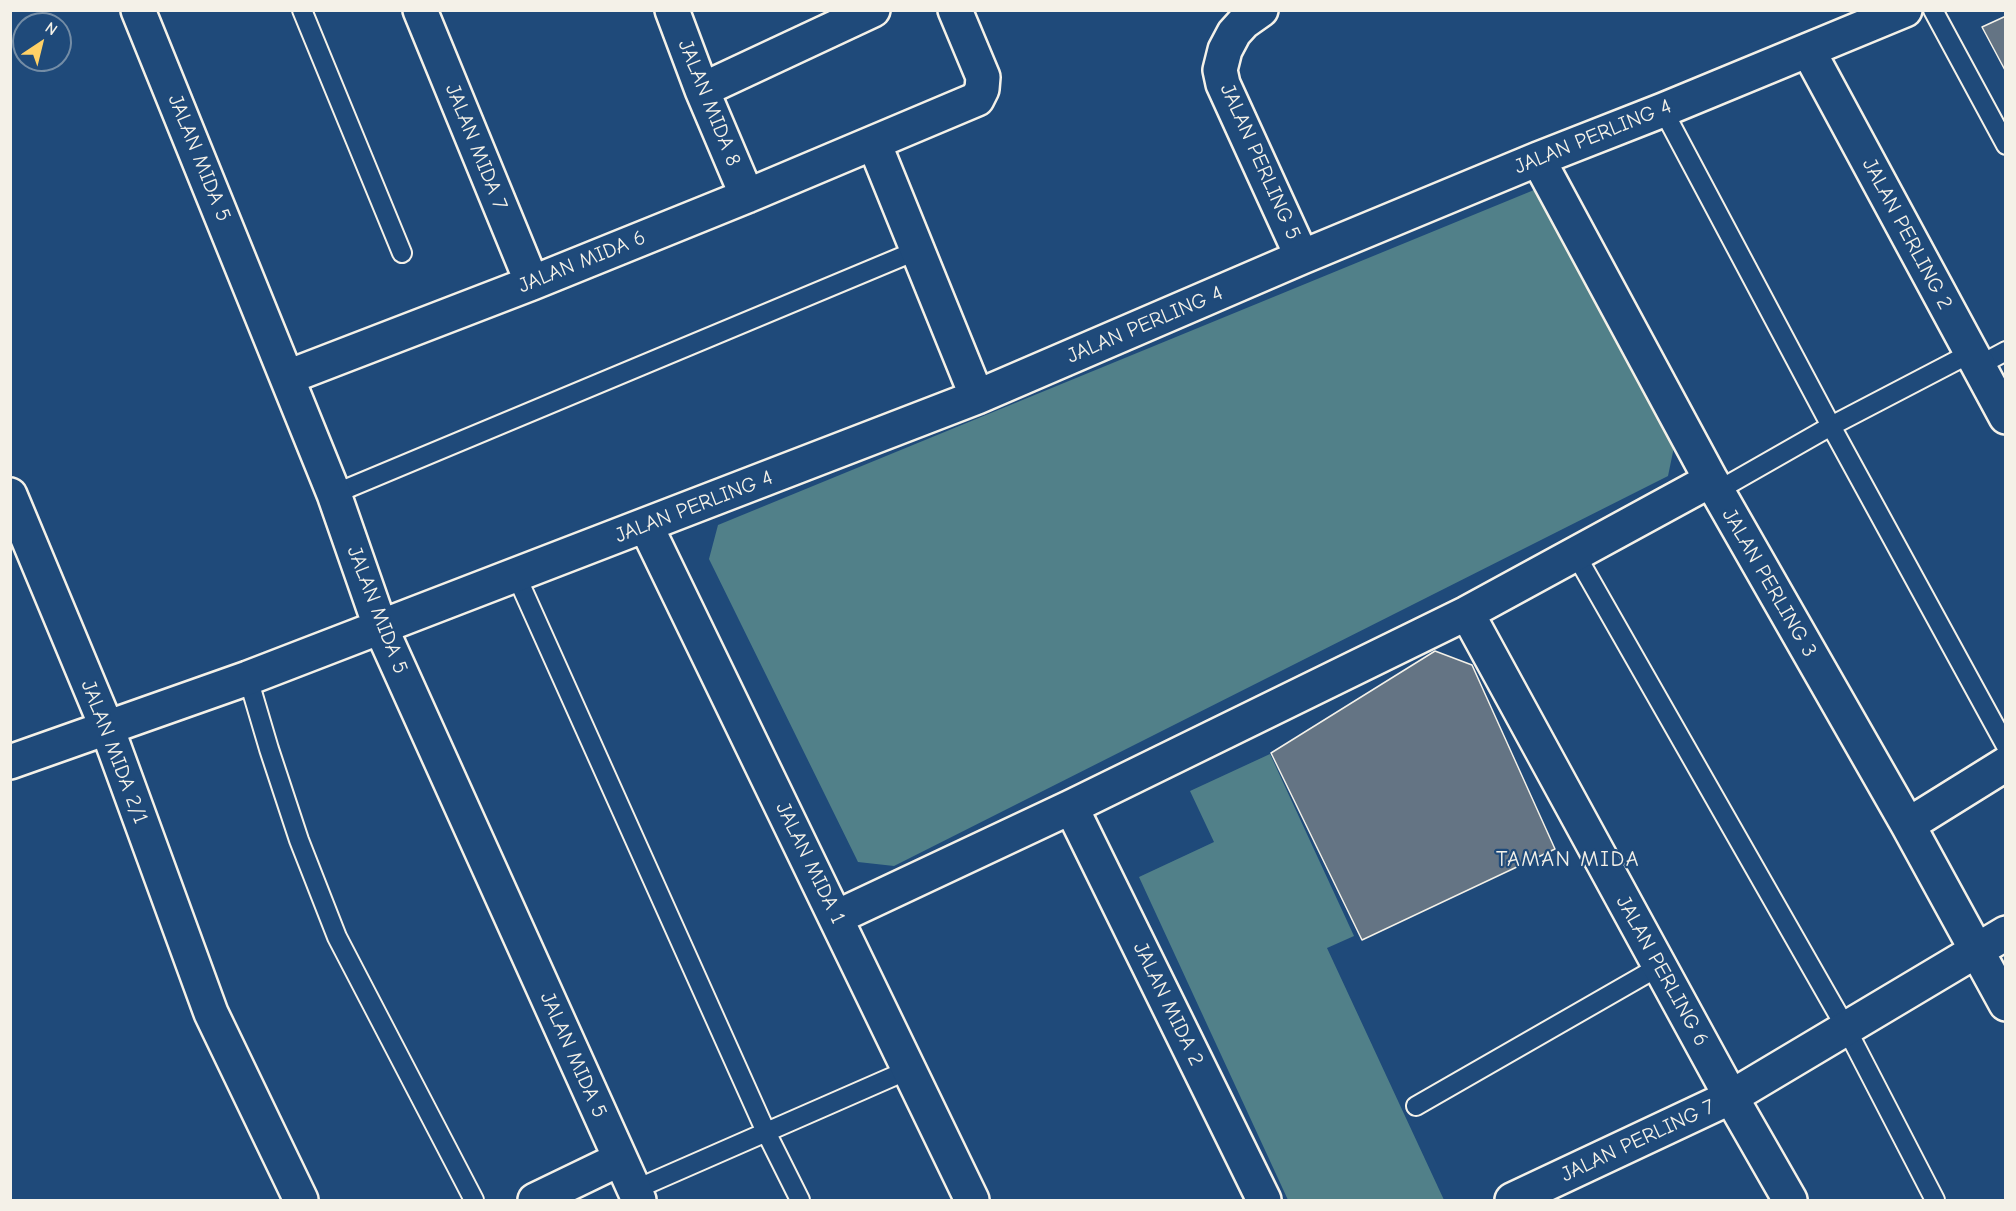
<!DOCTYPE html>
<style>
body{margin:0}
#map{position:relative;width:2016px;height:1211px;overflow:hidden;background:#1f4a7a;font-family:"Comic Neue",sans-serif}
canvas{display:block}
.frame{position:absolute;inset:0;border:12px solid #f4f1e8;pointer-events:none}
.north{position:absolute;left:12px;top:12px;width:60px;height:60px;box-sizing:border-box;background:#1f4a7a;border:2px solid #748da6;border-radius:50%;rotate:35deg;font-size:16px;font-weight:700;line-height:24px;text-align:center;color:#f4f1e8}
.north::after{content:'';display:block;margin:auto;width:21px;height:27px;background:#ffd166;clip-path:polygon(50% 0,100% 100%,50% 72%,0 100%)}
</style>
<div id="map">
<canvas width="2016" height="1211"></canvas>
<div class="frame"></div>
<div class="north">N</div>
</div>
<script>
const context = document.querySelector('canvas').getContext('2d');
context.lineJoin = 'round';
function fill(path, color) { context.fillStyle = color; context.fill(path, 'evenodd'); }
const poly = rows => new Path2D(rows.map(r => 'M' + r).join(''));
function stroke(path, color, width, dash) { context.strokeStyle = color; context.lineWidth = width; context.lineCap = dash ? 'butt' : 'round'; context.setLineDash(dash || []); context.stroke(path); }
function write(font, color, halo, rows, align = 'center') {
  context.font = font + ' "Comic Neue",sans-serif'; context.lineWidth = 4.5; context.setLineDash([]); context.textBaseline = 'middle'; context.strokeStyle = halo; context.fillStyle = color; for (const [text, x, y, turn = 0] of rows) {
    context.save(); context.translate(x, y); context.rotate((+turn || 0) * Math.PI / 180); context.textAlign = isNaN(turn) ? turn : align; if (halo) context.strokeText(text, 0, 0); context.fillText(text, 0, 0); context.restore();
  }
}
fill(poly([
 [1534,190,1675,442,1668,476,894,866,858,862,709,559,718,525],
 [1270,754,1354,936,1327,948,1444,1200,1288,1200,1139,877,1214,842,1190,791]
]), '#518089');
const building = poly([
 [2006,16,2006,72,1982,27,2006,16],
 [1435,651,1472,665,1555,849,1362,940,1271,753,1435,651]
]);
fill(building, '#647484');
stroke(building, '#f4f1e8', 1.5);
const service = poly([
 [302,10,402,253],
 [1933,10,2006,145],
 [1663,110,1831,426,2006,746],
 [1978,366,2006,351],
 [1717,491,1831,426,1971,353],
 [334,494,918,250],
 [1576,555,1846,1028,1935,1200],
 [516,575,766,1132,800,1200],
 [248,678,269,749,299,840,337,937,474,1200],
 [1416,1106,1660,966],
 [634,1190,908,1070]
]);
const minor = poly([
 [138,10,334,494,380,626,639,1200],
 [420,10,532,283],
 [672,10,702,90,747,196],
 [1261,10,1244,22,1234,33,1225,50,1220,70,1223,84,1302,257],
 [1808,50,2006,417],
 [702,90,873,10],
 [874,143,977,397],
 [1538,159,1711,480,1908,825,2006,1004],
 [288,377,532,283,747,196,977,99,982,89,983,77,955,10],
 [10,495,107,728,211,1013,301,1200],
 [646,526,972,1200],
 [1467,613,1731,1097,1790,1200],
 [10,762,248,678,977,397,1302,257,1538,159,1663,110,1905,10],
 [1071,807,1264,1200],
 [1908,825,2006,764],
 [837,917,1071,807,1467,613,1711,480],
 [535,1200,620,1159],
 [1512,1200,1731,1097,2006,933]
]);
stroke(service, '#f4f1e8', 22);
stroke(minor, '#f4f1e8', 38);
stroke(service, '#1f4a7a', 18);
stroke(minor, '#1f4a7a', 33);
write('21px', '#f4f1e8', '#1f4a7a', [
 ["JALAN MIDA 8",709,103,68],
 ["JALAN PERLING 4",1593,137,-22],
 ["JALAN MIDA 7",476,147,68],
 ["JALAN MIDA 5",199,158,68],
 ["JALAN PERLING 5",1260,162,66],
 ["JALAN PERLING 2",1907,234,62],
 ["JALAN MIDA 6",582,262,-22],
 ["JALAN PERLING 4",1145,325,-23],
 ["JALAN PERLING 4",694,507,-21],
 ["JALAN PERLING 3",1769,583,60],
 ["JALAN MIDA 5",377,610,69],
 ["JALAN MIDA 2/1",114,752,69],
 ["JALAN MIDA 1",810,863,64],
 ["JALAN PERLING 6",1662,971,61],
 ["JALAN MIDA 2",1168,1004,64],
 ["JALAN MIDA 5",573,1055,66],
 ["JALAN PERLING 7",1638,1141,-25]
]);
context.letterSpacing = '1.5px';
write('22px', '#f4f1e8', '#1f4a7a', [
 ["TAMAN MIDA",1568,860]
]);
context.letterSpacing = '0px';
</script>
